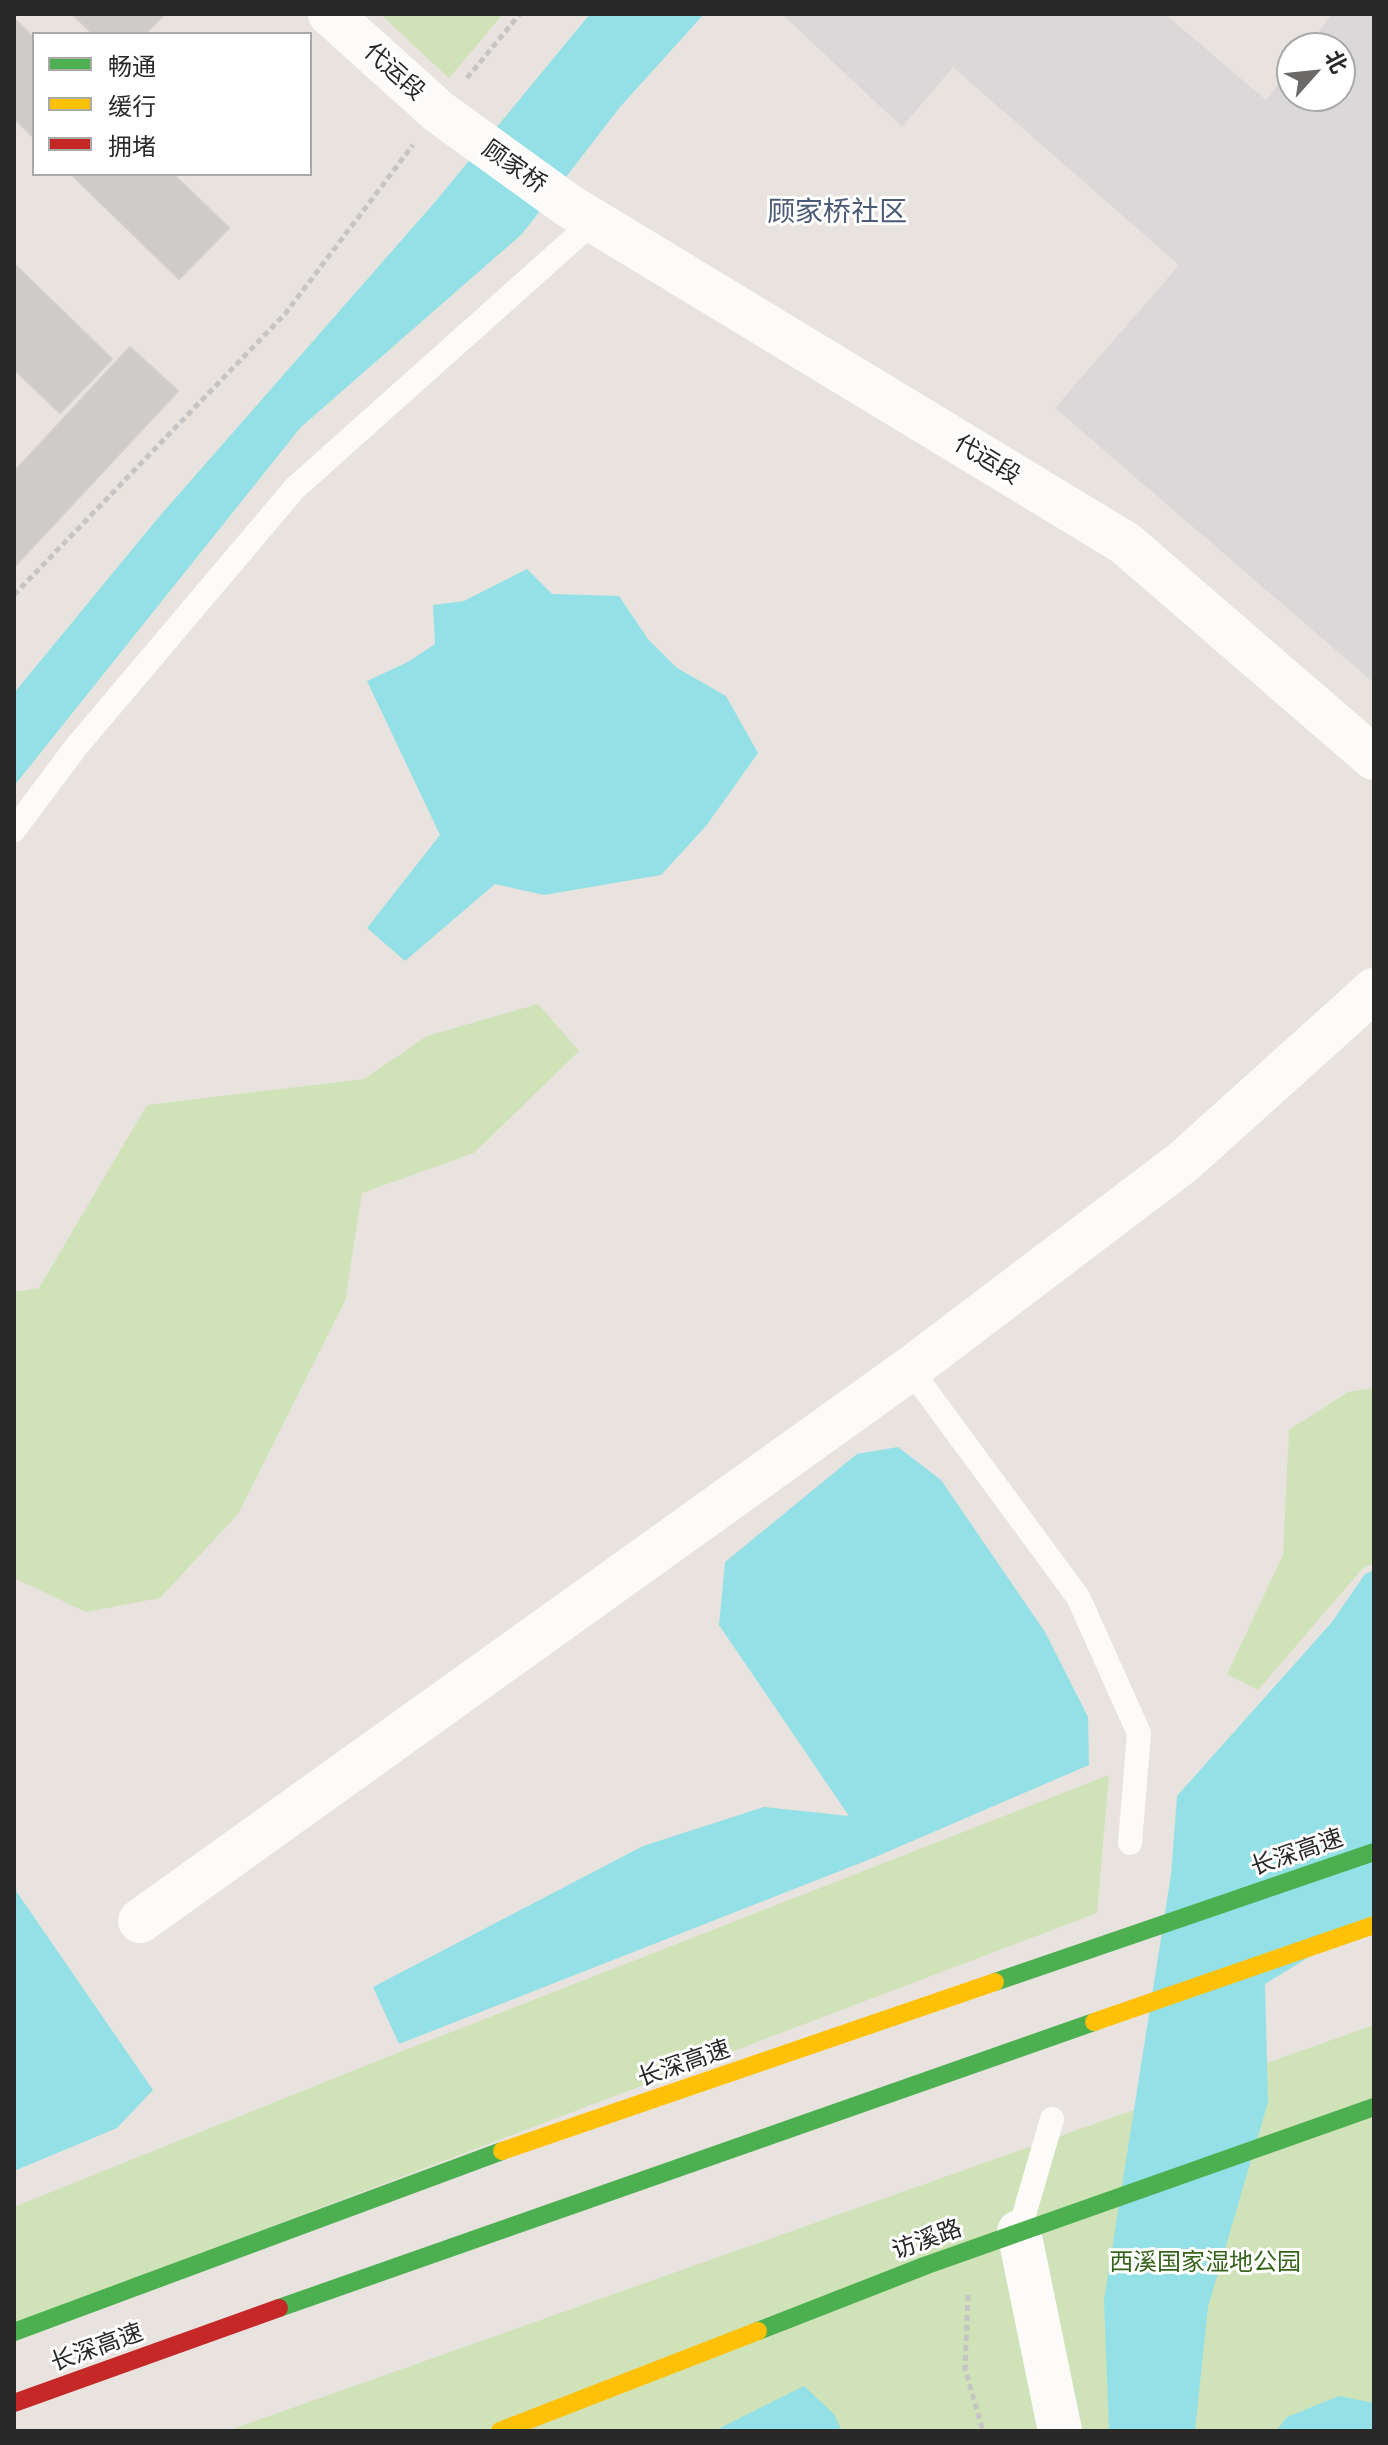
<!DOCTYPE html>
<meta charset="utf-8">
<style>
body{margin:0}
#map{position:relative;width:1388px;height:2445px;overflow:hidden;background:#e8e3de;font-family:Cabin,"Noto Sans SC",sans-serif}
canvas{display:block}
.frame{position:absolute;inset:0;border:16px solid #292929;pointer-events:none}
.legend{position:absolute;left:32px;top:32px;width:280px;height:144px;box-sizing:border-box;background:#fff;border:2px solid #a9a9a9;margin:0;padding:10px 14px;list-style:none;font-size:24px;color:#292929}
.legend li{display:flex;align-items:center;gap:16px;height:40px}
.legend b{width:40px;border:2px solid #a9a9a9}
.north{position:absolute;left:1276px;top:32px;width:80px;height:80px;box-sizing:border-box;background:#fff;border:2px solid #a9a9a9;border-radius:50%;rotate:63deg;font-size:22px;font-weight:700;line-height:32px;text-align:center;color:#292929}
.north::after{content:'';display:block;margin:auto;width:28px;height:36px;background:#6c6a68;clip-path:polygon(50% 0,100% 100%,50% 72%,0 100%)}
</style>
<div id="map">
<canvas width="1388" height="2445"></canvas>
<div class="frame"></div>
<ul class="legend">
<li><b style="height:10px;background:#4caf50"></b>畅通</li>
<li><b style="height:10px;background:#ffc107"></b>缓行</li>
<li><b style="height:10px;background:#c62828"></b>拥堵</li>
</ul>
<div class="north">北</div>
</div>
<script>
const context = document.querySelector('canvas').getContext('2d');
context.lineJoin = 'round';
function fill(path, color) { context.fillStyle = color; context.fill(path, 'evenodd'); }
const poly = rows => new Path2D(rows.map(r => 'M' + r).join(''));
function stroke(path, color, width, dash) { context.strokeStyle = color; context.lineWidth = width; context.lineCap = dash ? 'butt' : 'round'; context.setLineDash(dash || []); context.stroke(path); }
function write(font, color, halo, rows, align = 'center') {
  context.font = font + ' Cabin,"Noto Sans SC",sans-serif'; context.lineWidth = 6; context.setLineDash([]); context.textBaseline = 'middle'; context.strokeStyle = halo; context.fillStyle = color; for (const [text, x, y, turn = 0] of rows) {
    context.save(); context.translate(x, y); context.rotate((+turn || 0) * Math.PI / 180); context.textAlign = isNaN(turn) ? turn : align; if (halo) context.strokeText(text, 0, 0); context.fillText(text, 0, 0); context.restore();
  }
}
fill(poly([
 [1165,14,1266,100,1292,66,1292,96,1340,96,1340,48,1306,48,1332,14,1374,14,1374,683,1055,408,1179,265,953,67,902,127,783,15]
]), '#dbd8da');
fill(poly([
 [380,14,503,14,449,78],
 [538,1004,579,1051,474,1153,362,1193,345,1301,238,1514,160,1598,86,1612,14,1578,14,1292,39,1288,147,1105,364,1079,427,1036],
 [1374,1388,1374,1563,1362,1569,1258,1690,1227,1674,1283,1555,1289,1430,1348,1392],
 [1109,1775,1097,1913,14,2324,14,2207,390,2056],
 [1374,2025,1374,2431,227,2431]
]), '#d0e2b8');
fill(poly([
 [590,14,704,14,620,107,522,234,301,427,14,786,14,693,158,518,435,202],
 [527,569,552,594,619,596,648,639,677,668,726,696,758,753,706,826,661,875,544,895,495,884,405,961,367,928,440,835,367,681,408,662,435,644,433,605,464,601],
 [898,1447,941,1480,1045,1632,1088,1717,1089,1765,873,1858,399,2044,373,1987,643,1846,764,1807,849,1816,719,1625,725,1562,857,1454],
 [1374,1570,1374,1917,1265,1984,1268,2102,1208,2307,1195,2431,1109,2431,1104,2300,1171,1875,1177,1796,1332,1622,1365,1574],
 [14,1888,153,2090,117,2128,14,2171],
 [804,2386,834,2414,842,2431,714,2431],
 [1339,2396,1374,2403,1374,2431,1276,2431,1287,2417]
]), '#94e0e7');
const building = poly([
 [72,14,165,14,145,34,93,34,72,14],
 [17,21,34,38,34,138,14,118,14,24,17,21],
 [71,174,173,174,229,228,179,279,71,174],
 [14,264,112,359,60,413,14,369,14,264],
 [130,347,178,391,14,567,14,472,130,347]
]);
fill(building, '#cecbc8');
stroke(building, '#d2cecb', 2);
stroke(poly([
 [467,78,520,14],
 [14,595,285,314,413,145],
 [968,2295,965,2369,983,2431]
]), '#c6c5c5', 5, [6, 4]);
stroke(poly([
 [14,830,76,747,295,488,594,221],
 [910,1369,1078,1597,1139,1733,1130,1843],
 [1019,2232,1052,2119]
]), '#fcfbfa', 24);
stroke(poly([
 [330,14,439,112,569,206,1125,543,1374,758],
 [140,1921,910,1369,1183,1162,1374,990],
 [1019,2232,1060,2431]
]), '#fcfbfa', 44);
stroke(poly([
 [995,1982,1374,1852],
 [279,2308,1094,2022],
 [758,2331,927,2265,1374,2107],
 [14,2332,502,2151]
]), '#4caf50', 18);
stroke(poly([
 [1094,2022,1374,1925],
 [502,2151,995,1982],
 [500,2431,758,2331]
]), '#ffc107', 18);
stroke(poly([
 [14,2403,279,2308]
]), '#c62828', 18);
write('24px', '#292929', '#fff', [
 ["代运段",394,72,42],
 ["顾家桥",514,167,35],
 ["代运段",987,460,31],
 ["长深高速",1297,1853,-19],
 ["长深高速",684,2064,-19],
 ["访溪路",927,2240,-20],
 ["长深高速",97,2348,-20]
]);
write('24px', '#36641b', '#fff', [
 ["西溪国家湿地公园",1205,2263]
]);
write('28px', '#4b5a78', '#fff', [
 ["顾家桥社区",837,213]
]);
</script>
